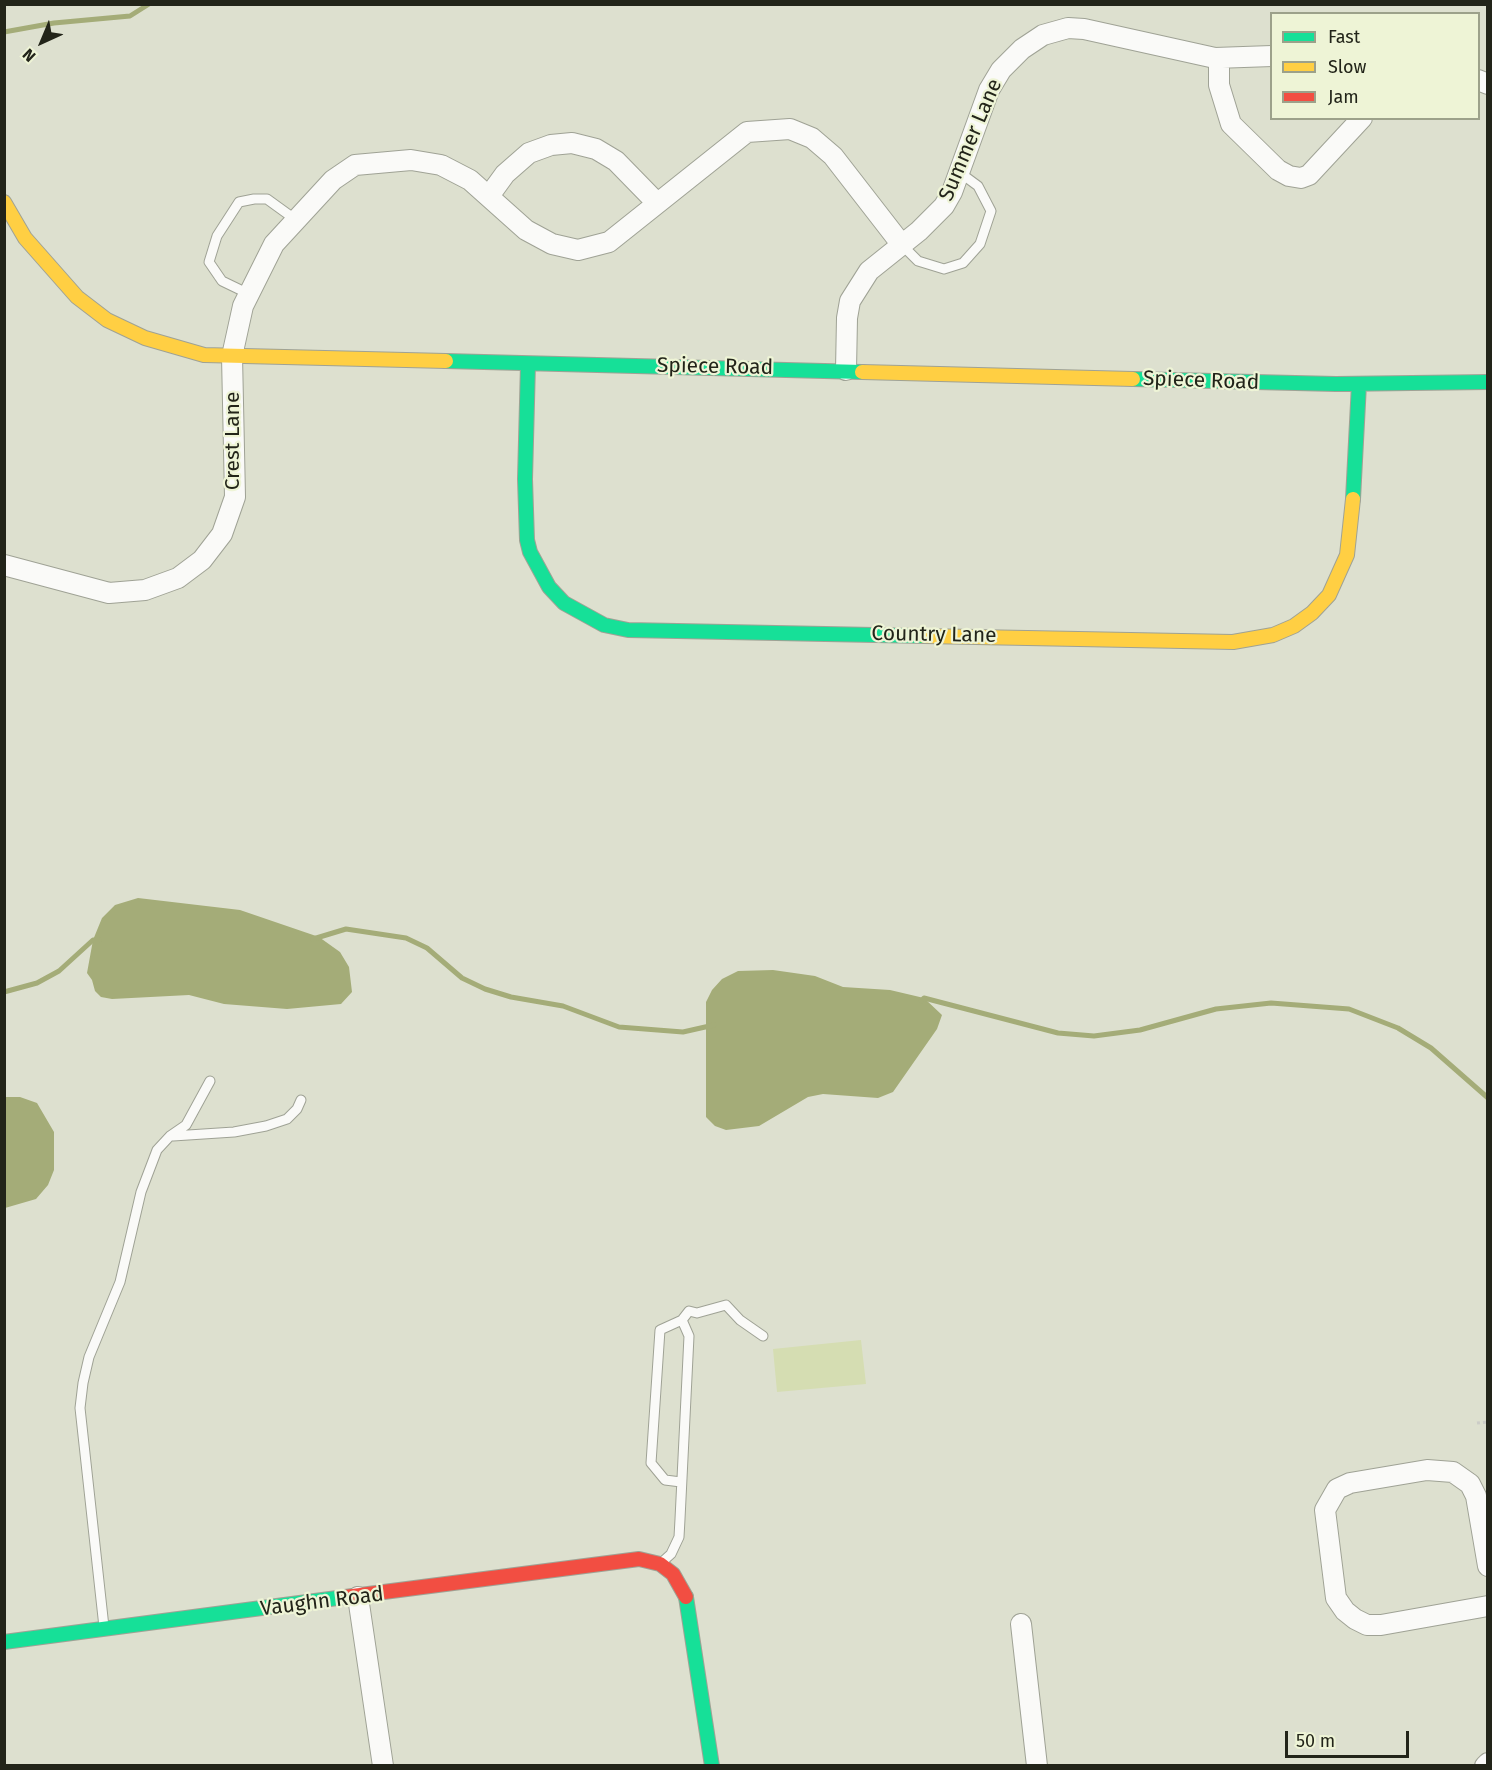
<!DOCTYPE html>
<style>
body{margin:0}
#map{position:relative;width:1492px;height:1770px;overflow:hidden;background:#dde0cf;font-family:"Fira Sans",sans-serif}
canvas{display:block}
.frame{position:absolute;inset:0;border:6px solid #222419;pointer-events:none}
.legend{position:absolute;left:1270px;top:12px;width:210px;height:108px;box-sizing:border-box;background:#eef4d6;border:2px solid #9ca18a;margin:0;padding:8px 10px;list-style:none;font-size:18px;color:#222419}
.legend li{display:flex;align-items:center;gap:12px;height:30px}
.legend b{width:30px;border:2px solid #9ca18a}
.north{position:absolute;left:12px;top:12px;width:60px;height:60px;-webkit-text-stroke:4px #eef4d6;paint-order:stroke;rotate:224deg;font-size:16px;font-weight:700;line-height:24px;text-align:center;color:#222419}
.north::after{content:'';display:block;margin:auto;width:21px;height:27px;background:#222419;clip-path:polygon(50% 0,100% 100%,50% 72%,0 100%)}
.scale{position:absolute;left:1285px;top:1731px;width:124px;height:27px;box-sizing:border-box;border:3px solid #222419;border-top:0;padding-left:8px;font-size:18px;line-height:21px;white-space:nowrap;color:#222419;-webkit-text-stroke:4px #eef4d6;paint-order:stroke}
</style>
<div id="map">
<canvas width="1492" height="1770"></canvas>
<div class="frame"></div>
<ul class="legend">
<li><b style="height:8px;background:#16e098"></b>Fast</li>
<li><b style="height:8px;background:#ffcf43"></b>Slow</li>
<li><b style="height:8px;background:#f24e42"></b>Jam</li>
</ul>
<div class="north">N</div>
<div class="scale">50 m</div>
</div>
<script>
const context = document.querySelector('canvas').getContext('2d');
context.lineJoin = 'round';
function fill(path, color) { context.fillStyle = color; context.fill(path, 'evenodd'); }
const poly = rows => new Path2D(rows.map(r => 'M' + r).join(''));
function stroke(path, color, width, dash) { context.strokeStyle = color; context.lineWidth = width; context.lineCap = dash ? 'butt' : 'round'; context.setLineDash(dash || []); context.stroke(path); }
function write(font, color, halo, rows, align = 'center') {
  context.font = font + ' "Fira Sans",sans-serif'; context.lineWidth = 4.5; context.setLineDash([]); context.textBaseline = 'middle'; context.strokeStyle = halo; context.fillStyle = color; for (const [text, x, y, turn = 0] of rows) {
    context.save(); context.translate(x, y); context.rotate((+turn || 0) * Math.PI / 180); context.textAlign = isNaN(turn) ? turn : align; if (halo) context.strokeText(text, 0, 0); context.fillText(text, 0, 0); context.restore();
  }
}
fill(poly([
 [861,1340,866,1384,777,1392,773,1349]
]), '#d5ddb2');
fill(poly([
 [138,898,240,910,319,937,340,952,349,967,352,992,341,1004,287,1009,224,1004,189,995,112,999,101,997,95,991,92,980,87,973,93,940,102,918,115,905],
 [773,970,815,976,843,987,890,990,924,998,942,1015,937,1029,893,1092,878,1098,823,1094,808,1097,759,1126,726,1130,715,1126,706,1117,706,1002,712,990,722,979,738,971],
 [5,1097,20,1097,37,1103,54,1132,54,1170,48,1185,36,1199,5,1208]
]), '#a4ac78');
stroke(poly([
 [4,32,54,23,130,16,149,4],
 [313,939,346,929,406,938,427,948,462,978,485,989,511,997,563,1006,619,1027,683,1032,714,1025],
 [4,992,37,983,59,971,93,940,99,940],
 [921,1001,924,998,1058,1033,1094,1036,1140,1030,1216,1009,1271,1003,1349,1009,1398,1028,1431,1048,1488,1098]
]), '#a4ac78', 5);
const lane = poly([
 [902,245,918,261,944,269,963,263,980,244,991,211,978,186,959,172],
 [249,294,222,281,209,262,217,236,239,202,254,199,267,199,296,220],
 [173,1136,234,1132,266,1126,287,1119,297,1109,301,1100],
 [682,1320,689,1311,697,1313,726,1305,740,1320,763,1336],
 [661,1563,671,1554,679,1537,680,1519,689,1336,682,1320,660,1330,651,1463,665,1480,681,1482],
 [104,1627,80,1408,83,1383,89,1357,120,1282,141,1192,157,1150,170,1136,186,1125,210,1081]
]);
const street = poly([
 [1219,58,1219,85,1231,124,1278,170,1289,176,1301,178,1309,175,1362,118],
 [1478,80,1488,84],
 [489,196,505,174,529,153,551,145,572,143,596,149,616,161,657,203],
 [846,370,847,318,850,301,869,271,919,231,944,206,952,192,989,90,1001,70,1022,49,1043,35,1068,28,1084,29,1215,58,1272,56],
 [4,565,109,593,145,590,178,578,202,560,222,534,235,497,232,356,243,306,274,244,333,180,355,165,411,160,441,165,470,180,526,230,552,244,578,250,609,242,747,132,790,129,812,138,833,156,902,245],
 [1488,1566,1476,1496,1470,1484,1453,1472,1427,1470,1350,1483,1337,1489,1325,1510,1336,1598,1345,1611,1355,1619,1367,1625,1381,1625,1488,1606],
 [358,1597,383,1766],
 [1021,1624,1037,1766],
 [1485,1766,1488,1763]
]);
const fast = poly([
 [446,361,862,372],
 [528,364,525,479,527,540,530,552,549,587,564,603,604,625,628,630,924,636],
 [1133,379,1336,384,1488,382],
 [1353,499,1359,384],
 [686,1597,712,1766],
 [4,1642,345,1597]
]);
const slow = poly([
 [4,202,25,238,77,297,107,320,145,338,204,355,446,361],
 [862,372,1133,379],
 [924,636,1233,642,1273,635,1294,626,1312,613,1329,595,1347,555,1353,499]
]);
const jam = poly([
 [345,1597,639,1559,660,1564,673,1574,686,1597]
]);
stroke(lane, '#9fa295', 11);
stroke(street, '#9fa295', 22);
stroke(fast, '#9fa295', 16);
stroke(slow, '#9fa295', 16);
stroke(jam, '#9fa295', 16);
stroke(poly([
 [1477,1423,1488,1422]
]), '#cbccc7', 3, [3, 3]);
stroke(lane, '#fafaf8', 9);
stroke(street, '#fafaf8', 20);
stroke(fast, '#16e098', 14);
stroke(slow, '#ffcf43', 14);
stroke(jam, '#f24e42', 14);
write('21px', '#222419', '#eef4d6', [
 ["Summer Lane",971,140,-67],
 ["Spiece Road",715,367,1],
 ["Spiece Road",1201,381,2],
 ["Crest Lane",233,441,-90],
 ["Country Lane",934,635,1],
 ["Vaughn Road",322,1602,-7]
]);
</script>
